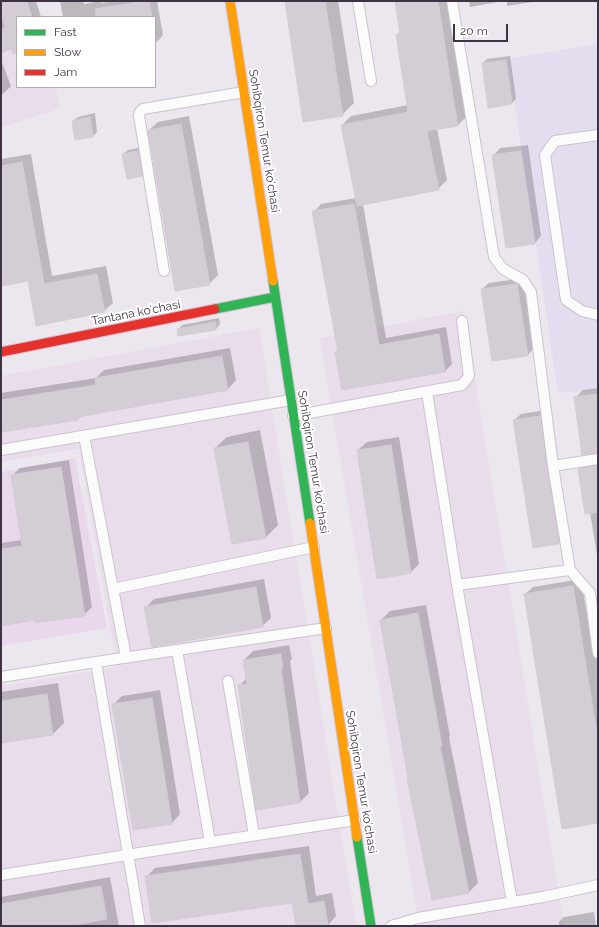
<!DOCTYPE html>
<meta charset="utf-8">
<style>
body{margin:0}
#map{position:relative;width:599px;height:927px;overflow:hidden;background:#ece6ee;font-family:Raleway,sans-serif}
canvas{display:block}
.frame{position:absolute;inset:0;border:2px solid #3f3343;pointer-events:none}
.legend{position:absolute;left:16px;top:16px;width:140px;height:72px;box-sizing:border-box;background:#fff;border:1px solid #b2adb4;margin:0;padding:5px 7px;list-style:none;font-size:12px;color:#3f3343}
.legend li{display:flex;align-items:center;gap:8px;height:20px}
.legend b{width:20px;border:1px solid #b2adb4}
.scale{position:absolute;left:453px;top:24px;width:55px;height:18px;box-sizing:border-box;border:2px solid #3f3343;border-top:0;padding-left:5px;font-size:12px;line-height:14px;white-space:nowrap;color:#3f3343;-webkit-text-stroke:3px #fff;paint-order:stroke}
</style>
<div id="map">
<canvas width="599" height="927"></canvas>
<div class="frame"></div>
<ul class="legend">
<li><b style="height:5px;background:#30b455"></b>Fast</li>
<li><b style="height:5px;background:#ff9f0a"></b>Slow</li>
<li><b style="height:5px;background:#e5322d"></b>Jam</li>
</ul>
<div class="scale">20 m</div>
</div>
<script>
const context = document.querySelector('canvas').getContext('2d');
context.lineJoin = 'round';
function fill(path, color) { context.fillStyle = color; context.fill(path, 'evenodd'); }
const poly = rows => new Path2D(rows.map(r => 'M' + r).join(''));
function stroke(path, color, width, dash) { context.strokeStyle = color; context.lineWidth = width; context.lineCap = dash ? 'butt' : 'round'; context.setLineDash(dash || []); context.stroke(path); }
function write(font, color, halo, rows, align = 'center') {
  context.font = font + ' Raleway,sans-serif'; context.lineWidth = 4; context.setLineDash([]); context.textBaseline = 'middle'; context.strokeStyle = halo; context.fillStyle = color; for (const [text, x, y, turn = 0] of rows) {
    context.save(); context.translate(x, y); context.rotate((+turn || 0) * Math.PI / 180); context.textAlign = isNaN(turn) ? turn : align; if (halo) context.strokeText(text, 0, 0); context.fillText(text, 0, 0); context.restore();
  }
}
fill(poly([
 [1,1,29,1,34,17,17,17,17,87,55,87,61,108,1,127],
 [464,311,564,926,419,926,320,338],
 [259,328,356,926,1,926,1,686,117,667,79,449,1,462,1,376]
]), '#e9dceb');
fill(poly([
 [75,458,107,628,1,646,1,472]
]), '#e9d8ec');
fill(poly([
 [598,44,598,389,558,393,508,59]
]), '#e4ddf0');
fill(poly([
 [1,1,36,1,41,17,17,17,17,47,1,52],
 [60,1,83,1,84,4,101,1,101,3,114,1,157,1,163,35,157,42,155,42,155,17,63,17],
 [286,1,338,1,354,103,342,115],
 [396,1,449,1,467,116,458,125,437,129,447,180,438,189,363,204,386,338,446,327,452,364,445,371,342,389,336,352,339,350,314,212,321,204,356,198,342,125,351,116,408,105,397,35,401,31],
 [469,1,503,1,470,7],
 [507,1,539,1,507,6],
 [510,56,516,99,512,103,483,63,487,59],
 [1,60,11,86,4,93,1,94],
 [95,113,97,132,93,136,73,121,78,117],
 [189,116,218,275,209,284,149,130,158,122],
 [528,145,541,236,535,243,494,155,500,148],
 [142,147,146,171,142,175,123,154,128,150],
 [31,154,52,276,106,266,113,303,104,311,1,269,1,159],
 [524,278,534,348,528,355,482,289,489,283],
 [219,318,220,324,216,329,178,330,182,325],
 [230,348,236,380,228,389,82,415,78,419,1,431,1,393,96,378,104,370],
 [598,388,598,452,575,398,583,390],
 [546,410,565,536,559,543,514,420,521,414],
 [260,430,278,525,266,537,215,448,227,437],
 [399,437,419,564,411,572,358,450,367,442],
 [69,460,92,607,84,615,34,619,1,625,1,543,22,540,12,476,20,468],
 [598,460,598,561,590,512,579,469,586,462],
 [264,579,271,618,262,626,145,608,154,599],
 [581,579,591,640,598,639,598,822,525,594,533,587],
 [426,605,450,736,449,737,478,883,469,892,432,899,381,620,390,611],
 [289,645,292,659,290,661,309,793,300,802,239,686,247,678,244,660,253,651],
 [58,683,64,723,53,734,1,742,1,692],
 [160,690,180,814,172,823,134,829,113,705,122,696],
 [309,846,316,896,332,893,336,916,329,924,329,926,297,926,293,902,146,877,155,868],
 [110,877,119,926,1,926,1,897],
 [594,912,596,926,559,926,559,922,564,917]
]), '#0003');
const building = poly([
 [1,1,27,1,32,17,17,17,17,53,13,54,12,49,1,53,1,28,5,28,1,13,1,1],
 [132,1,149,1,152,17,96,17,95,9,133,3,132,1],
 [285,1,325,1,343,116,303,122,285,1],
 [395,1,438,1,453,97,458,126,427,131,439,190,357,206,341,125,408,112,396,34,400,34,395,1],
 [506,60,512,104,488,108,482,63,506,60],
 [90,117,93,137,75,140,72,121,90,117],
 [181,124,210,285,175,291,148,130,181,124],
 [138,151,142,176,127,179,122,154,138,151],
 [521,151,535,244,506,248,492,155,521,151],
 [22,162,44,284,97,274,105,312,36,326,28,281,3,286,1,274,1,166,22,162],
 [354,204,379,345,439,334,445,372,342,390,335,352,338,352,312,211,354,204],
 [516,284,517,284,528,356,492,361,481,289,516,284],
 [215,322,216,330,178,336,177,329,215,322],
 [222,356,228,390,78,417,78,420,1,432,1,400,96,385,95,378,222,356],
 [598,394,598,453,582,455,574,397,598,394],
 [540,416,547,467,559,544,533,548,513,420,540,416],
 [248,442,266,538,232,544,214,448,248,442],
 [391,445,411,573,377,579,357,450,391,445],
 [598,466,598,512,585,514,578,469,598,466],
 [61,467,85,616,34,623,34,620,1,626,1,549,22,546,11,475,61,467],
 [573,586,598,740,598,823,562,829,524,594,573,586],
 [256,587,263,627,152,647,144,607,256,587],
 [418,613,442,746,440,746,469,893,432,900,407,778,408,777,380,620,418,613],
 [281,654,283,668,281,669,300,803,256,810,238,685,247,684,243,660,281,654],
 [47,694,53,735,1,743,1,701,47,694],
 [152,698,172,824,133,830,112,704,152,698],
 [300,854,308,904,324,901,328,926,296,926,292,903,152,923,145,876,300,854],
 [101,886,107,919,70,926,1,926,1,904,101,886]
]);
fill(building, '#d4cdd6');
stroke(building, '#d3ccd6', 1);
const lane = poly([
 [358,1,371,81],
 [452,1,494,257,503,269,523,280,531,292,553,466],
 [598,135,555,141,545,155,566,300,582,311,598,315],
 [164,271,139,115,140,112,143,109,244,92],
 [427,392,457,585,512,902],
 [293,416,462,385,469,376,462,321],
 [84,436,126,657],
 [1,450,291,400],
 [598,459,553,466,570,570,590,593,598,653],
 [457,585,570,570],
 [113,589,314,547],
 [177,650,210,842],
 [1,677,96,662],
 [228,681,254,835],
 [1,875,146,852,355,820],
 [140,926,96,662,326,628],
 [391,926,418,918,543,897,598,885]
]);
const fast = poly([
 [273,281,310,523],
 [215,309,275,297],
 [357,837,371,926]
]);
const slow = poly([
 [230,1,273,281],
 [310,523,357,837]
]);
const jam = poly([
 [1,352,215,309]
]);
stroke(lane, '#cac3cc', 12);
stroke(fast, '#d1c3d3', 11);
stroke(slow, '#d1c3d3', 11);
stroke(jam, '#d1c3d3', 11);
stroke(lane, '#fcfbfc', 10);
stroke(fast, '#30b455', 9);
stroke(slow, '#ff9f0a', 9);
stroke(jam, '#e5322d', 9);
write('12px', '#3f3343', '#fff', [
 ["Sohibqiron Temur koʻchasi",264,141,81],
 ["Tantana koʻchasi",136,313,-11],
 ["Sohibqiron Temur koʻchasi",313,462,81],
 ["Sohibqiron Temur koʻchasi",361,782,81]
]);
</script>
